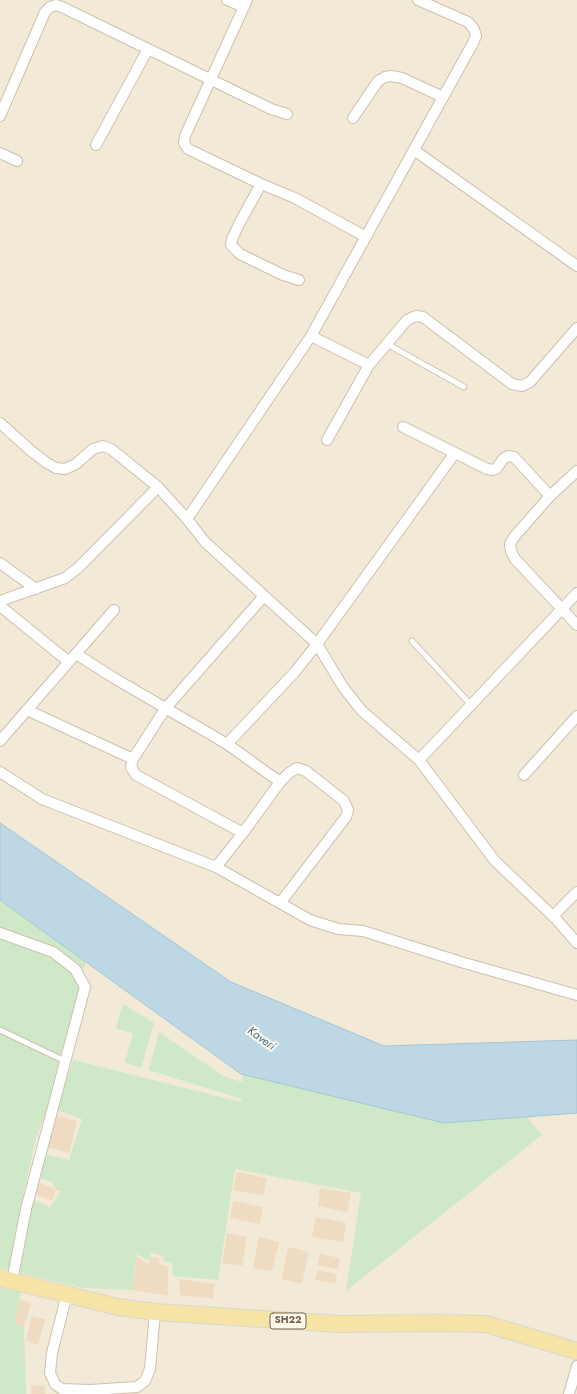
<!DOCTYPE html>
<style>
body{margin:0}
canvas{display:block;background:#fbf7e8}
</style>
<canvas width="577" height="1394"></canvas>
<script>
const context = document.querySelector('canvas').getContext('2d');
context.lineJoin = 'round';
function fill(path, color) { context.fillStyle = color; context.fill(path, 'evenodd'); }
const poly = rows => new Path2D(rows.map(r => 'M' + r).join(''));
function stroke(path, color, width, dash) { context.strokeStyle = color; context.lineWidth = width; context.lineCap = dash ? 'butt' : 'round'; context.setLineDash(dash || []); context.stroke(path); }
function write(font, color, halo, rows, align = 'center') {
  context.font = font + ' Jost,sans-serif'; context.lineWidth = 4; context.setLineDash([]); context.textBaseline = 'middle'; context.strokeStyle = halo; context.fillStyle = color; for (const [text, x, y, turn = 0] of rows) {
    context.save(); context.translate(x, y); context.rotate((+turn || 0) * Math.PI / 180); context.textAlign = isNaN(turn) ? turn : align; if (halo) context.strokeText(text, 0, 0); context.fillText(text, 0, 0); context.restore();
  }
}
fill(poly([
 [0,0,577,0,577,1394,0,1394]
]), '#f2ead7');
fill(poly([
 [0,900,86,962,69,1028,60,1056,50,1101,36,1139,21,1204,18,1235,12,1270,0,1268],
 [123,1004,154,1023,141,1068,125,1062,133,1034,116,1028],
 [159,1032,223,1076,242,1082,243,1074,444,1123,526,1116,542,1135,346,1291,361,1193,235,1169,218,1280,173,1276,172,1263,163,1261,164,1256,151,1253,150,1261,137,1254,132,1290,83,1288,16,1272,33,1200,50,1207,61,1191,56,1190,52,1182,39,1178,46,1154,69,1160,82,1119,57,1110,73,1060,241,1102,241,1099,149,1070],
 [0,1278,23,1283,15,1320,16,1324,24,1326,26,1394,0,1394]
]), '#cfe8c7');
const water = poly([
 [0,823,231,982,384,1046,577,1040,577,1113,444,1123,241,1074,0,900,0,823]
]);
fill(water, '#bdd8e4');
stroke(water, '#a4c5d5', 1);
fill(poly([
 [54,1115,77,1121,69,1153,46,1147],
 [237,1172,267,1178,263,1196,233,1190],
 [33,1180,56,1190,52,1201,32,1193],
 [320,1188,351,1193,347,1212,318,1206],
 [233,1201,263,1207,260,1224,230,1218],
 [316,1217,346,1223,343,1242,312,1237],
 [227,1233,247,1237,242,1266,222,1263],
 [259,1237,279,1242,272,1271,253,1268],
 [288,1247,309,1252,302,1284,282,1279],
 [320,1254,340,1258,338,1269,318,1265],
 [137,1257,149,1265,151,1257,160,1258,159,1264,168,1266,168,1296,132,1290],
 [318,1270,337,1274,335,1284,315,1280],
 [179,1279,215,1284,213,1299,180,1295],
 [20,1299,31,1304,24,1326,16,1324,17,1321,15,1320],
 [32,1316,45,1319,38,1345,26,1341],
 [31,1385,45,1386,45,1394,31,1394]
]), '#efdbc1');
const service = poly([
 [387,344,464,387],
 [412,641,471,705],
 [0,1030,65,1061]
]);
const minor = poly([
 [227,0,244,7],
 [247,0,185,136,184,143,188,149,261,184,295,198,366,237],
 [0,116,45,12,50,7,56,5,62,7,271,109,287,114],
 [353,118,378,81,385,77,391,76,402,78,443,97],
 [96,145,148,49],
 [414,150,577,266],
 [0,153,17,161],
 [261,184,239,224,232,239,231,245,240,254,283,275,299,280],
 [311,336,369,365],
 [0,423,30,450,47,463,56,468,65,469,76,464,93,449,103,446,111,449,158,487,187,519,205,542,317,644,343,687,362,711,419,760,577,593],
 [403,427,487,469,493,470,497,468,503,459,508,456,514,457,550,496],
 [327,440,369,365,407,320,416,316,423,317,512,384,522,386,530,382,577,328],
 [577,471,550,496,514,537,510,544,511,551,515,559,577,625],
 [187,519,311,336,473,43,476,36,474,29,468,22,418,0],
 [0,563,36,589],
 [0,601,65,578,78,568,158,487],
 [0,606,69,662],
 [76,654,114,678,227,744,280,782],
 [27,710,133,759],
 [0,741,114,610],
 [227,744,294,673,317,644,455,453],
 [419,760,495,861,556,919,577,943],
 [0,772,42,799,216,867,310,920,338,929,363,931,461,962,577,995],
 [524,775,577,716],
 [243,833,136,775,131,767,133,759,165,709,264,596],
 [216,867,243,833,280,782,289,773,297,768,306,771,344,801,348,810,346,817,280,903],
 [553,916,577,892],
 [0,933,53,952,75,969,85,987,26,1209,12,1281],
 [67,1294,52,1353,50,1373,55,1384,62,1389,90,1390,137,1387,145,1381,150,1369,155,1312],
 [569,1394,577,1366]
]);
const primary = poly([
 [0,1278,118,1307,155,1312,340,1324,437,1323,486,1324,577,1351]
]);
stroke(service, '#cdc0af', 7);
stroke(minor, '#cdc0af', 12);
stroke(primary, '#dbd6d1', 18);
stroke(service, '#fff', 5);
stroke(minor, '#fff', 10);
stroke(primary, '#f5e4a5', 16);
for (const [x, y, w] of [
 [288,1321,36]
]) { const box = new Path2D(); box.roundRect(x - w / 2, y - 8, w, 16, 3); context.fillStyle = '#fefaee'; context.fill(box); stroke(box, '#74614d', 1); }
write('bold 10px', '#74614d', null, [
 ["SH22",288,1321]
]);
write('italic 12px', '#4c778c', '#fefaee', [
 ["Kaveri",261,1039,36]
]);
</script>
